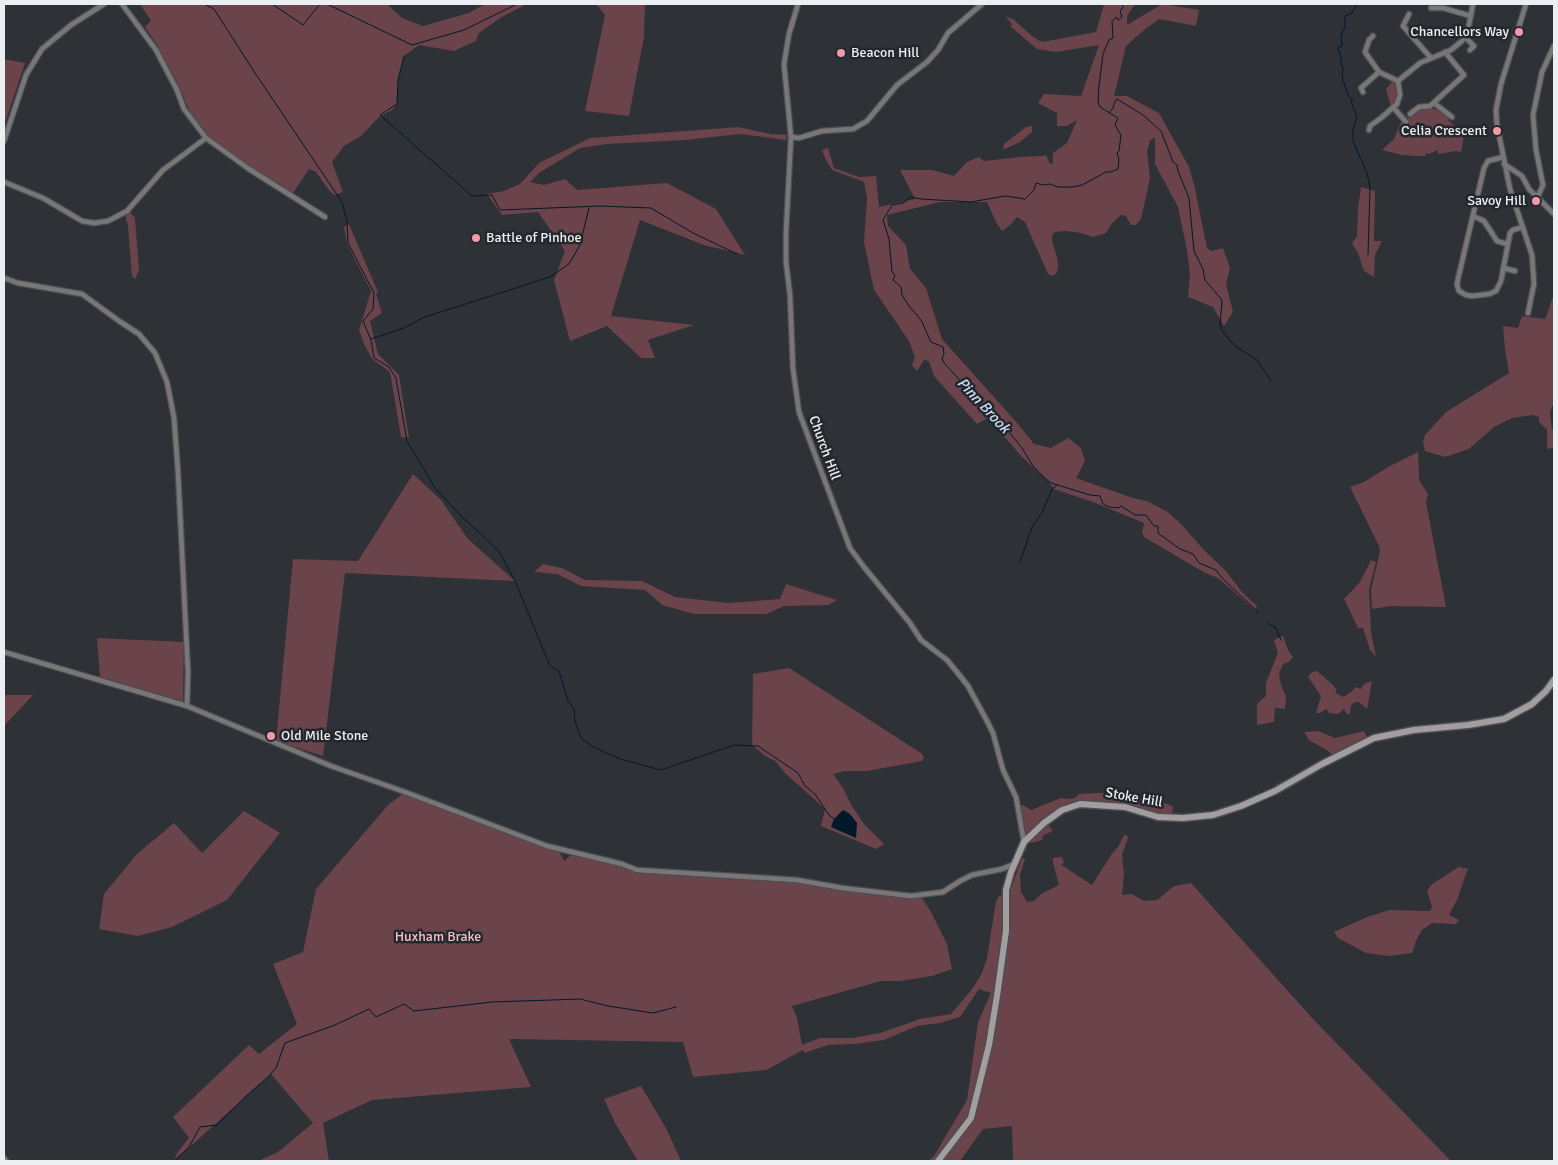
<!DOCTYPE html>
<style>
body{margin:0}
#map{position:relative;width:1558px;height:1165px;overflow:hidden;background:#2e3135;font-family:Signika,sans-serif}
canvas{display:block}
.frame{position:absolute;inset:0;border:5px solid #eceff1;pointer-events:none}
</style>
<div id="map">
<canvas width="1558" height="1165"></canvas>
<div class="frame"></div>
</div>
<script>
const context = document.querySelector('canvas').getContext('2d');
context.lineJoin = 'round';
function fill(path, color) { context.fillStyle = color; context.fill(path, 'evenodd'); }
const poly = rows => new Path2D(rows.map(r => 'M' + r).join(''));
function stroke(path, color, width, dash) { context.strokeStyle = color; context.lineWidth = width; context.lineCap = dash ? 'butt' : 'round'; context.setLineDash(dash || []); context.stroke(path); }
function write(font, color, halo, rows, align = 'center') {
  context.font = font + ' Signika,sans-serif'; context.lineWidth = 5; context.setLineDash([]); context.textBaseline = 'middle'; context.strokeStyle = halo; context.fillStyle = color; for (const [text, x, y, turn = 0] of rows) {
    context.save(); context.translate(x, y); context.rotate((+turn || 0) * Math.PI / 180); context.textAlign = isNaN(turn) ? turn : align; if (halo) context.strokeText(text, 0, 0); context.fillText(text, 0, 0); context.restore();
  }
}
fill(poly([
 [140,4,387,4,402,18,423,26,469,13,485,4,527,4,500,18,479,33,476,41,454,51,419,45,404,56,398,80,397,104,392,110,379,117,361,136,344,146,332,162,343,192,334,195,328,189,316,172,309,169,293,193,252,168,208,136,191,115,179,86,157,45,145,27,151,21],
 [596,4,645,4,644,37,629,116,585,111,605,15],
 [1104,4,1135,4,1127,16,1127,25,1162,4,1199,10,1196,26,1159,19,1144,30,1126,46,1114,96,1127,96,1159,113,1189,167,1194,184,1207,248,1211,251,1223,248,1230,268,1226,284,1233,312,1224,326,1213,307,1188,297,1190,275,1187,250,1178,207,1155,164,1155,137,1150,141,1147,151,1150,178,1141,219,1136,225,1131,225,1126,216,1121,215,1112,223,1106,233,1093,237,1081,233,1065,231,1055,232,1052,235,1052,241,1057,257,1058,266,1057,272,1053,276,1048,274,1025,222,1017,217,1010,225,1002,231,997,224,987,202,940,202,887,215,888,226,906,245,910,269,926,288,942,339,1018,424,1034,444,1051,448,1068,438,1081,448,1085,461,1076,478,1133,498,1147,501,1168,512,1182,525,1203,549,1226,571,1242,592,1257,606,1255,610,1218,578,1205,573,1144,537,1142,532,1144,523,1093,502,1054,489,1049,482,1022,457,988,418,977,424,934,376,929,361,924,360,917,371,916,370,912,365,915,357,909,341,874,290,864,242,867,198,864,182,832,170,825,158,822,150,828,148,834,168,859,177,876,176,879,207,915,199,900,170,932,170,954,176,967,162,979,157,984,161,1020,157,1041,156,1046,155,1050,164,1053,163,1053,153,1067,143,1077,120,1067,126,1057,126,1057,113,1038,103,1044,94,1081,96,1099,45,1056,52,1037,49,1011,27,1012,24,1005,16,1013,19,1032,36,1042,42,1096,32],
 [4,59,25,63,4,126],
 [1393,81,1397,86,1398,94,1396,102,1391,107,1386,89],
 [1396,106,1408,118,1421,107,1431,108,1446,113,1450,118,1448,120,1464,135,1461,152,1456,151,1438,154,1438,150,1429,154,1426,153,1426,156,1415,156,1402,155,1382,150,1394,139,1402,120,1393,109],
 [1032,126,1032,132,1020,142,1003,150,1004,144,1026,127],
 [738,127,771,134,787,135,786,140,740,134,685,140,607,144,580,148,539,173,530,182,544,185,565,179,577,190,667,183,716,209,745,255,704,245,640,220,611,316,694,325,648,340,655,358,641,358,607,326,570,341,554,280,565,251,538,212,502,215,487,194,504,191,520,184,539,163,590,138],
 [1361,187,1375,191,1374,241,1382,241,1375,255,1374,277,1364,271,1358,253,1352,243,1357,236,1358,208],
 [128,210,135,218,139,270,135,279,132,276,128,227,125,214],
 [349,224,378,292,376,294,382,313,370,321,378,354,399,375,409,438,401,437,390,372,372,359,364,344,359,330,371,291,347,244,344,227],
 [1554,294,1554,402,1550,412,1552,431,1554,423,1554,448,1547,449,1547,430,1539,422,1539,417,1532,415,1512,418,1494,427,1469,449,1445,457,1425,451,1423,442,1425,435,1446,412,1509,373,1505,349,1503,326,1518,328,1522,316,1545,319],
 [1418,452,1419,480,1428,494,1426,502,1446,607,1391,606,1372,609,1371,590,1380,551,1379,546,1350,487,1364,482,1388,467],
 [413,474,441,500,468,539,515,581,345,573,323,756,276,741,293,559,358,561],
 [1371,560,1376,562,1369,589,1371,632,1376,657,1370,650,1363,628,1358,628,1344,599,1360,582],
 [543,564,562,568,585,580,642,581,675,597,729,603,780,599,786,584,837,600,829,605,784,606,766,614,694,614,662,605,645,590,581,586,557,574,534,572],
 [1283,636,1288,650,1293,657,1289,662,1283,664,1279,674,1281,685,1286,696,1285,709,1275,708,1274,722,1257,725,1257,704,1266,696,1266,683,1278,653,1274,640],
 [97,638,184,642,183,702,100,677],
 [789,668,921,753,924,757,922,761,867,771,845,771,833,774,843,788,852,806,864,824,884,844,876,849,821,826,825,809,786,774,775,761,765,756,752,745,753,674],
 [1317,671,1331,683,1336,689,1336,693,1343,697,1351,692,1356,687,1361,689,1364,684,1372,681,1367,709,1359,702,1355,702,1351,705,1350,714,1347,714,1344,709,1338,714,1329,713,1326,709,1320,713,1316,713,1321,696,1308,677,1312,672],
 [4,695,33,695,4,726],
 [1318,731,1335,738,1364,731,1367,737,1364,741,1332,755,1328,751,1309,740,1304,732],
 [405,792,559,851,564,861,572,854,637,868,679,871,721,872,775,875,878,893,918,892,930,910,947,944,952,969,932,976,900,981,881,981,792,1006,797,1018,802,1045,820,1038,852,1038,880,1033,920,1019,951,1014,973,988,982,973,987,958,996,901,999,896,1009,894,1022,858,1025,859,1020,875,1021,892,1027,902,1034,901,1041,894,1059,885,1053,863,1053,858,1062,857,1064,863,1061,864,1063,866,1092,885,1111,855,1118,847,1124,835,1127,835,1128,838,1122,855,1124,875,1122,895,1132,894,1144,901,1157,900,1174,886,1191,883,1313,1019,1451,1161,1013,1161,1012,1126,983,1129,960,1161,928,1161,934,1156,967,1100,978,1022,991,993,979,989,960,1017,940,1023,917,1026,884,1040,854,1044,828,1045,804,1053,803,1050,766,1070,693,1077,683,1042,509,1039,531,1087,372,1100,323,1123,329,1161,258,1161,278,1152,313,1123,271,1074,174,1161,177,1153,189,1138,173,1117,249,1045,259,1054,297,1024,273,964,303,952,316,889,388,805],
 [1096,793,1109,793,1113,797,1116,797,1118,795,1140,797,1157,801,1173,806,1172,815,1156,815,1126,805,1110,802,1076,803,1045,821,1053,831,1042,836,1043,838,1042,840,1031,843,1030,838,1022,839,1016,809,1023,805,1031,810,1061,798,1069,799,1075,798,1079,794],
 [244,811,280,833,227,900,172,927,138,936,99,929,104,894,137,854,174,823,202,853],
 [1460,866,1461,868,1468,868,1457,900,1449,915,1459,920,1456,924,1432,923,1422,930,1416,941,1412,953,1389,956,1366,953,1338,938,1334,932,1367,917,1389,910,1430,911,1432,906,1427,891,1431,885],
 [641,1086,666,1128,681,1161,638,1161,615,1123,604,1099]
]), '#6b434a');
fill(poly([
 [843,810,850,814,857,823,856,838,831,827,834,819]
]), '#02182b');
stroke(poly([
 [204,4,214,9,255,73,342,202,347,221,348,243,374,293,373,309,363,321,371,340,374,358,389,367,396,378,407,441,435,488,462,517,499,551,515,581,550,666,559,671,568,701,574,709,575,721,581,738,593,747,620,759,661,770,734,745,758,746,798,773,805,786,815,794,829,815,834,819],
 [272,4,303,25,320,4],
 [327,4,412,45,464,30,517,4],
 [1123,4,1123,7,1120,11,1122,17,1118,20,1116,17,1112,21,1113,38,1109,40,1103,54,1099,86,1098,102,1100,107,1118,118,1115,125,1121,135,1119,151,1117,153,1119,159,1118,169,1111,172,1106,172,1082,185,1073,187,1058,187,1050,184,1043,185,1036,183,1034,190,1025,199,1005,196,971,202,921,199,911,197,903,203,892,205,883,220,889,239,892,272,895,275,893,280,901,287,902,295,909,306,921,320,931,342,943,347,944,354,942,359,945,364,967,388,978,404,1005,427,1022,448,1033,466,1047,480,1051,483,1090,495,1100,496,1103,504,1109,507,1118,508,1121,506,1135,515,1146,515,1154,526,1158,526,1158,532,1159,534,1180,549,1193,554,1199,563,1216,570,1222,578,1259,613],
 [1357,4,1352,13,1345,16,1345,27,1341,35,1342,46,1338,48,1341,58,1341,64,1343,68,1342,76,1348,95,1353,100,1351,101,1357,117,1353,129,1353,141,1367,173,1370,188,1368,255],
 [404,56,398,80,397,104,380,115,472,196,492,195,500,210,600,206,651,208,693,233,737,254],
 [1109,113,1113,108,1115,101,1117,99,1143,115,1161,131,1173,162,1177,165,1178,171,1189,198,1194,251,1203,269,1205,280,1222,300,1220,325,1223,332,1235,346,1257,360,1271,381],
 [371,339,404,328,422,318,550,277,569,264,580,245,589,208],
 [1020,562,1032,527,1043,511,1052,489,1057,485],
 [1268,623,1276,628,1281,640],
 [174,1161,189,1147,200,1127,217,1125,245,1097,268,1077,276,1068,285,1043,335,1025,369,1009,376,1017,404,1004,414,1011,492,1002,580,999,608,1006,653,1013,676,1007]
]), '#02182b', 1);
const street = poly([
 [122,4,156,50,177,90,184,109,206,138,249,169,325,217],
 [798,4,789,34,784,64,791,137,786,232,786,262,790,295,793,369,799,412,850,548,864,567,910,623,921,640,947,660,957,672,968,686,987,721,993,733,1003,770,1016,797,1024,842],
 [1526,4,1501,84,1496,110,1497,125,1510,189,1532,255,1534,284,1528,313],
 [1431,8,1443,8,1471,16],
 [1409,14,1403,26,1431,58],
 [1373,36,1369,40,1365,52,1379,72,1398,81],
 [1465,37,1474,46,1470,50],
 [1398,81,1420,63,1451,50,1462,41,1468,30,1473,4],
 [1363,92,1361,88,1379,72],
 [1434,103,1452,117],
 [1393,107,1406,122],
 [1410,114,1419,107,1430,106,1464,75,1445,52],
 [1369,130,1370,126,1381,118,1397,104,1400,95,1398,81],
 [791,137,799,138,822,131,853,129,867,121,897,85,927,62,938,50,948,33,982,4],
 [4,141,26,75,42,49,71,25,104,4],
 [1503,157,1488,161,1484,168,1458,279,1457,285,1459,291,1466,295,1472,296,1489,294,1496,291,1501,281,1510,233,1513,230,1523,227],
 [1504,164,1522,176,1529,189,1554,214],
 [4,182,43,198,82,221,94,223,108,221,127,211,163,170,206,138],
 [1537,198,1543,185,1536,150,1533,115,1542,72,1554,46],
 [1473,216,1484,221,1497,241,1507,244],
 [1503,268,1515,271],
 [4,278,18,283,82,294,119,321,139,334,155,353,167,382,174,418,178,472,188,672,187,706],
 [4,652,187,706,331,766,405,792,547,846,622,864,637,870,797,880,842,888,911,896,943,892,960,881,972,875,1002,869,1014,864],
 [4,1158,6,1161]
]);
const secondary = poly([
 [938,1161,971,1118,989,1045,997,996,1006,931,1006,890,1011,872,1024,842,1044,823,1062,810,1080,804,1125,807,1158,817,1183,818,1213,815,1241,806,1275,791,1322,764,1374,738,1414,730,1468,725,1504,719,1532,704,1546,691,1554,680]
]);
stroke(street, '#4c4f53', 7);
stroke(secondary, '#4c4f53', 9);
stroke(street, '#797677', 4.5);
stroke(secondary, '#a29d9e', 6);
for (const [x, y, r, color] of [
 [1519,32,5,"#f39aaa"],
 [841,53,5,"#f39aaa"],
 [1497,131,5,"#f39aaa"],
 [1536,201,5,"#f39aaa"],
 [476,238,5,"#f39aaa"],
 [271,736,5,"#f39aaa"]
]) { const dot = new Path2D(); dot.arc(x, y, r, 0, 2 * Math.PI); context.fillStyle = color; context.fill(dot); stroke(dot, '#24272b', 2); }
write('14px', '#eceff1', '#24272b', [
 ["Chancellors Way",1509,32],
 ["Beacon Hill",851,53,"left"],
 ["Celia Crescent",1487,131],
 ["Savoy Hill",1526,201],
 ["Battle of Pinhoe",486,238,"left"],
 ["Old Mile Stone",281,736,"left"]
], 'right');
write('14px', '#eceff1', '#24272b', [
 ["Church Hill",824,448,70],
 ["Stoke Hill",1134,798,10]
]);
write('14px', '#f9bfc8', '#24272b', [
 ["Huxham Brake",438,937]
]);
write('italic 15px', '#c7e1fa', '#24272b', [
 ["Pinn Brook",983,406,47]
]);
</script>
